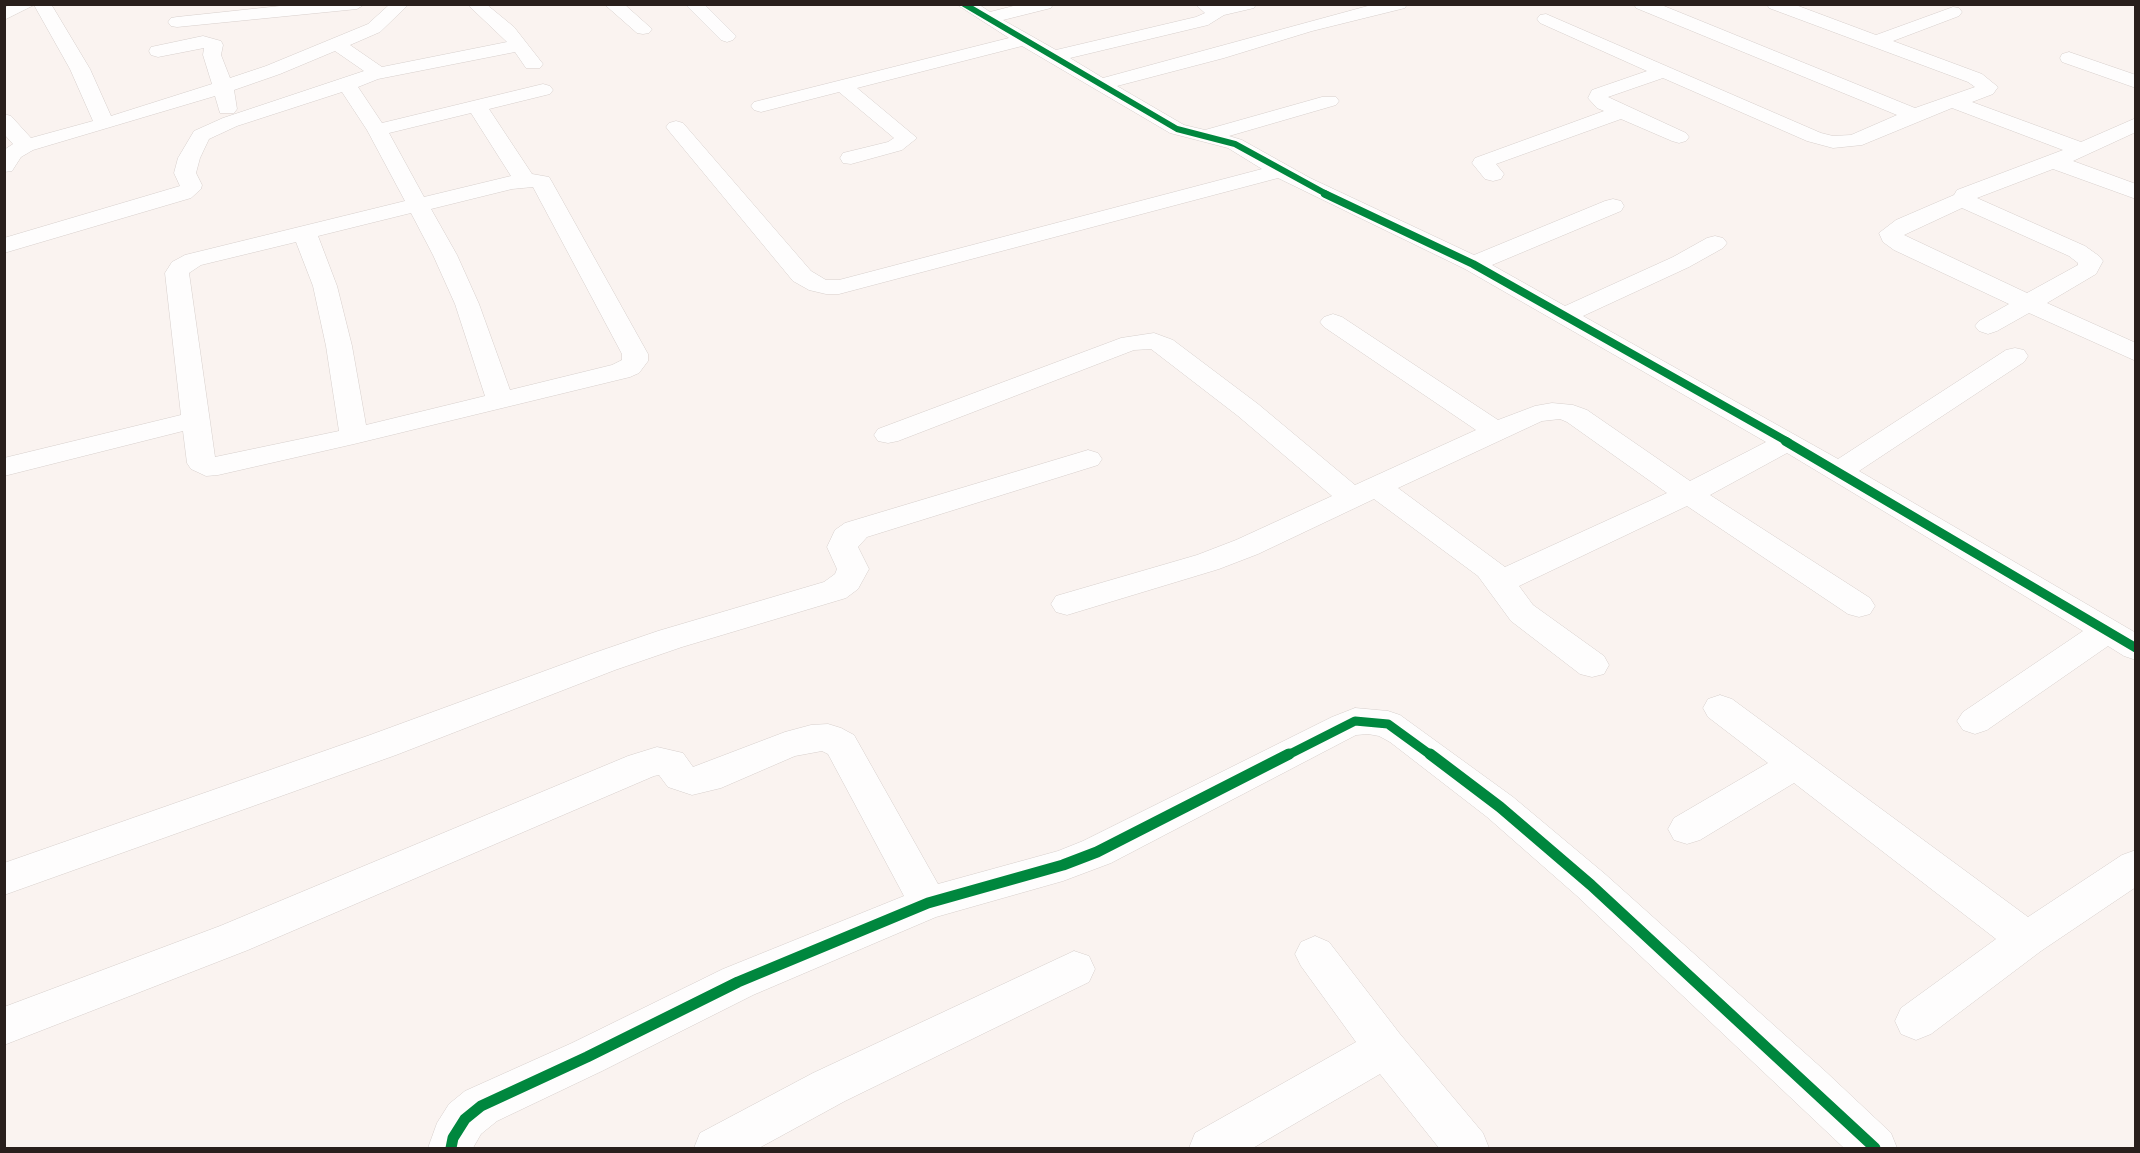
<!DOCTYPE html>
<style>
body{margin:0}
#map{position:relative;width:2140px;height:1153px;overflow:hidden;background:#faf3f0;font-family:Montserrat,sans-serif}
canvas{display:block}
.frame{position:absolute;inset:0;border:6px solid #291f1c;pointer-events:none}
</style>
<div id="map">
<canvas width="2140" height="1153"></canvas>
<div class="frame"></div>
</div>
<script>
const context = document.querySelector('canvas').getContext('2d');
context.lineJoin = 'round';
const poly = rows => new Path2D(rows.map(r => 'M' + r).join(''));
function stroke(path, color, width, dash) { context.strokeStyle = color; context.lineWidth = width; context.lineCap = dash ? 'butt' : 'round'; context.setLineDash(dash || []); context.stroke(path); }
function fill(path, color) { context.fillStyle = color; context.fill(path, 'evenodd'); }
const street = poly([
 [11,4,51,4,90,69,111,116,212,84,203,55,204,48,158,57,151,55,149,51,151,47,203,36,221,41,223,45,221,55,230,78,266,66,368,24,390,4,409,4,380,32,350,45,382,67,507,42,467,4,486,4,514,27,543,64,540,68,526,68,515,52,378,79,358,87,382,123,543,84,550,86,553,90,550,94,489,109,532,174,549,177,552,182,648,354,648,361,639,373,630,377,354,444,218,475,206,476,191,469,187,463,183,431,4,476,4,458,181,415,165,273,172,262,185,255,405,201,367,130,342,92,237,126,209,139,200,158,196,173,202,185,201,189,191,198,4,253,4,238,180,186,174,173,178,158,194,131,223,118,364,71,335,51,280,74,234,90,237,109,234,113,220,113,215,96,33,150,21,157,12,171,4,172,4,150,13,144,4,134,4,114,11,116,31,138,93,121,70,69,34,5,4,20,4,8,11,4],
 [471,113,511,176,424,197,389,133,471,113],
 [533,187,622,354,622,360,612,365,510,390,479,304,457,255,431,209,512,189,533,187],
 [411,213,433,255,455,304,485,396,366,425,352,346,337,286,318,236,411,213],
 [296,242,313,286,326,346,339,431,215,457,189,273,201,265,296,242],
 [299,4,365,4,357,9,177,27,171,26,168,22,171,18,177,17,299,4],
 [604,4,624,4,652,29,649,33,643,34,637,33,604,4],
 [685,4,704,4,736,36,733,40,727,42,721,40,685,4],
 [956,4,978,4,990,12,1021,4,1053,4,1051,8,1003,20,1056,50,1196,17,1205,13,1195,4,1256,4,1254,8,1224,15,1208,25,1070,58,1103,78,1375,4,1407,4,1405,8,1312,31,1224,58,1117,86,1184,125,1205,130,1322,97,1336,97,1339,101,1336,105,1229,136,1242,140,1310,178,1474,255,1605,201,1613,199,1621,201,1624,206,1621,211,1492,265,1565,306,1673,257,1707,238,1715,236,1723,238,1727,243,1723,248,1689,267,1583,316,1838,459,2006,350,2015,348,2024,350,2028,356,2024,362,1859,471,2136,633,2136,660,2124,656,2108,646,1987,730,1975,734,1963,730,1957,721,1963,712,2083,631,1787,453,1710,495,1870,598,1875,606,1870,614,1859,617,1848,614,1687,506,1519,586,1533,605,1604,656,1609,665,1604,674,1592,677,1580,674,1511,621,1478,576,1374,499,1258,554,1219,569,1067,615,1056,612,1051,604,1056,596,1197,555,1236,540,1332,496,1238,416,1151,349,1134,350,898,441,888,443,878,441,874,435,878,429,1121,338,1154,333,1173,340,1258,404,1355,485,1476,430,1324,327,1320,322,1324,317,1333,314,1342,317,1498,420,1535,406,1552,403,1573,405,1587,410,1690,481,1766,442,1465,269,1278,178,839,294,826,294,809,290,793,281,669,131,666,127,669,123,676,121,683,123,811,271,826,280,839,280,1262,169,1228,148,1170,133,1022,46,857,88,917,138,902,150,851,164,843,163,840,158,843,153,888,142,894,138,839,92,761,112,754,110,751,106,754,102,1009,38,956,4],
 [1560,419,1567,422,1667,493,1505,567,1398,488,1542,421,1560,419],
 [1634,4,1659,4,1915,108,1975,87,1968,82,1769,8,1767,4,1793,4,1876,35,1953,7,1959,8,1962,12,1959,16,1893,41,1982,74,1998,87,1993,94,1972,102,2081,142,2136,118,2136,132,2073,161,2136,184,2136,199,2053,169,1977,198,2085,246,2099,256,2103,261,2096,274,2047,303,2136,343,2136,361,2029,313,1997,331,1988,334,1979,331,1975,326,1979,321,2009,304,1894,250,1883,242,1879,233,1896,220,1954,195,1957,190,2063,150,1952,108,1862,145,1833,148,1807,141,1663,78,1608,97,1686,133,1689,137,1686,141,1679,143,1672,141,1621,119,1496,164,1504,174,1501,179,1493,181,1485,179,1472,163,1475,158,1604,111,1597,108,1588,98,1592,90,1647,71,1540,23,1537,19,1540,15,1546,14,1821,133,1833,136,1851,135,1897,115,1636,8,1634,4],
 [1962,208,2069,256,2078,263,2078,265,2027,293,1904,235,1962,208],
 [2069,52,2136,75,2136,88,2062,62,2060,58,2062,54,2069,52],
 [1088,450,1098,453,1102,459,1098,465,867,537,858,547,869,569,858,589,846,598,682,647,615,670,396,755,4,895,4,863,370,735,591,654,658,631,824,582,835,574,837,569,827,547,835,530,845,523,1088,450],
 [1720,695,1732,699,2028,917,2122,855,2136,850,2136,887,2041,951,1931,1034,1916,1040,1901,1034,1895,1021,1901,1008,1996,939,1794,783,1700,840,1687,844,1674,840,1668,829,1674,818,1768,763,1708,717,1703,708,1708,699,1720,695],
 [1355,708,1388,711,1400,715,1513,797,1605,874,1825,1071,1891,1133,1897,1148,1844,1148,1577,896,1487,817,1390,742,1379,736,1368,734,1356,735,1111,863,1063,881,936,917,753,995,602,1071,497,1121,481,1134,473,1148,428,1148,437,1123,449,1104,465,1091,572,1043,723,969,904,896,828,754,822,751,795,756,721,788,692,795,668,787,659,775,654,776,248,950,4,1045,4,1007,220,926,628,756,657,747,683,753,693,767,785,732,811,725,828,724,841,728,854,735,938,884,1058,851,1083,841,1332,717,1355,708],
 [1315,936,1329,942,1400,1034,1483,1133,1489,1148,1439,1148,1380,1074,1253,1148,1189,1148,1195,1133,1356,1042,1301,966,1295,954,1301,942,1315,936],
 [1074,951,1089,956,1095,969,1089,982,845,1101,759,1148,694,1148,700,1133,813,1073,1074,951]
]);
stroke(street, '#d7cfcc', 1);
fill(street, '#fefdfd');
stroke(poly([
 [964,4,1177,129,1235,144,1328,195]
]), '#00873e', 6);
stroke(poly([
 [1325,194,1473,264,1788,442]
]), '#00873e', 8);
stroke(poly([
 [1785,441,2136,648],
 [1286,756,1355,721,1388,724,1432,756]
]), '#00873e', 9);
stroke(poly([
 [1430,754,1500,807,1591,885,1875,1148],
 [451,1148,453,1138,465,1119,481,1106,587,1057,738,982,928,903,1063,865,1097,852,1289,754]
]), '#00873e', 11);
</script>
